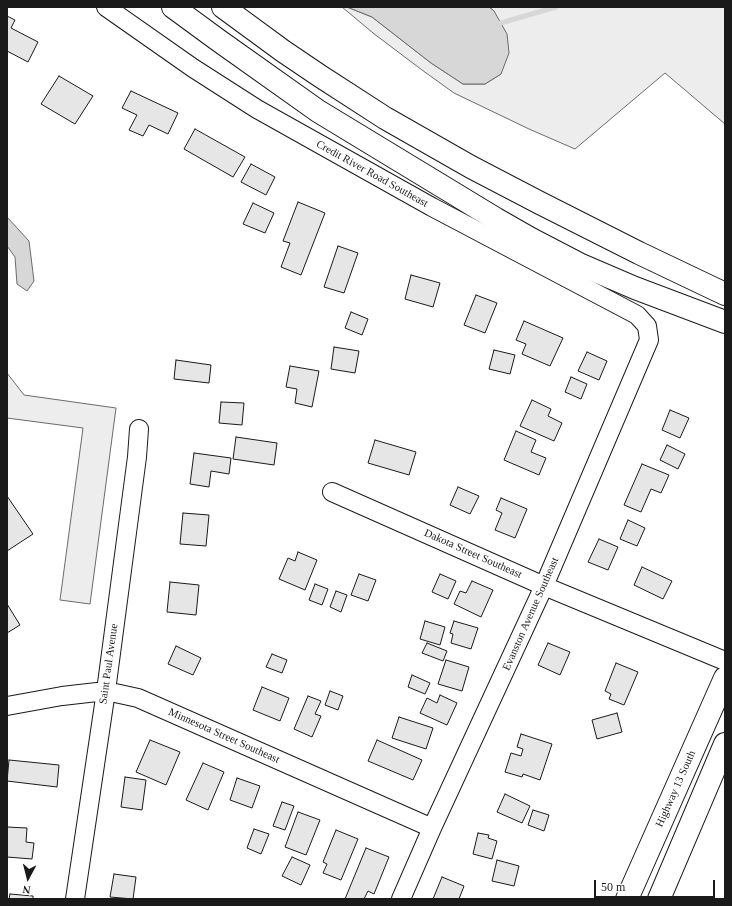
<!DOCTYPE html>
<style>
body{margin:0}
#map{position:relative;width:732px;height:906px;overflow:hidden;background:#fff;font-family:Georgia,serif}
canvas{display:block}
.frame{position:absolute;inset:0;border:8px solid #1a1a1a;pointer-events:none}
.north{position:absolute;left:8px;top:858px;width:40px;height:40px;-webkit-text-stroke:3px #fff;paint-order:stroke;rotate:187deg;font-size:11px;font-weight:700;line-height:16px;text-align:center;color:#1a1a1a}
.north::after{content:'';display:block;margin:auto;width:14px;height:18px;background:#1a1a1a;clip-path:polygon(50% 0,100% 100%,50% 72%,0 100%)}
.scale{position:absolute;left:594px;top:880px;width:121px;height:18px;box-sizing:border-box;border:2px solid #1a1a1a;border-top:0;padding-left:5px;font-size:12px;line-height:14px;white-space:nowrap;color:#1a1a1a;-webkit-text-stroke:3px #fff;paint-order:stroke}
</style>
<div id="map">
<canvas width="732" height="906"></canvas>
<div class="frame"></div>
<div class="north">N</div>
<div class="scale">50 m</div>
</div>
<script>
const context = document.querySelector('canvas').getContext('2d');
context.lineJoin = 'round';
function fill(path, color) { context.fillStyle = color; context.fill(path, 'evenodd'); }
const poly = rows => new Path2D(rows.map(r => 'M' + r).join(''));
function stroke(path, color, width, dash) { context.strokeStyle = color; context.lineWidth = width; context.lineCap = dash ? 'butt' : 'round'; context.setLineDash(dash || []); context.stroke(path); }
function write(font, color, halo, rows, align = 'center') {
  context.font = font + ' Georgia,serif'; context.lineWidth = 3; context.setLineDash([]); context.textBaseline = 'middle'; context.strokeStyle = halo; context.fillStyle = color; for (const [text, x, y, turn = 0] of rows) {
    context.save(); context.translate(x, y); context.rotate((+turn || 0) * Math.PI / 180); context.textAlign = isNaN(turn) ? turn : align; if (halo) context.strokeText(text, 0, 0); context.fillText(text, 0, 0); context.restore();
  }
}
const built = poly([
 [342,7,347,7,372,17,431,63,463,84,485,84,501,74,494,11,489,7,725,7,725,124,665,73,575,149,529,129,454,93,422,70,373,33,342,7],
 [7,373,24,395,116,408,90,604,60,600,83,428,7,418,7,373]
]);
fill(built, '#ededed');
stroke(built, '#6a6a6a', 1);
const water = poly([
 [347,7,489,7,494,11,507,34,509,53,501,74,485,84,463,84,431,63,372,17,347,7],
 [7,217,29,241,34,281,27,291,17,284,15,257,7,246,7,217]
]);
fill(water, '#d7d7d7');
stroke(water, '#6a6a6a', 1);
stroke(poly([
 [494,25,556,7]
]), '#d7d7d7', 5);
const building = poly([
 [7,16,15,20,11,28,38,42,28,62,7,51,7,16],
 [59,76,93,96,75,124,41,104,59,76],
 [131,91,178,113,168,134,149,125,143,136,129,130,137,115,122,108,131,91],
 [195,129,245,157,233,177,184,149,195,129],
 [251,164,275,177,266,195,241,182,251,164],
 [298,202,325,213,301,275,281,267,290,243,283,241,298,202],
 [253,203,274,213,265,233,243,224,253,203],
 [338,246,358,253,344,293,324,287,338,246],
 [411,275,440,283,433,307,405,299,411,275],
 [476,295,497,303,485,333,464,325,476,295],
 [351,312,368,319,362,335,345,328,351,312],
 [524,321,563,338,550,366,522,354,526,344,516,340,524,321],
 [334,347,359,351,355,373,331,369,334,347],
 [494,350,515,355,510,374,489,369,494,350],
 [587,352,607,361,599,380,578,371,587,352],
 [176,360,211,365,209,383,174,379,176,360],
 [290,366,319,371,312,407,295,403,297,389,286,387,290,366],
 [571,377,587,384,581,399,565,392,571,377],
 [532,400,551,409,548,416,562,423,554,441,520,426,532,400],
 [221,402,244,403,242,425,219,423,221,402],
 [670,410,689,418,680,438,662,430,670,410],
 [516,431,536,440,531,452,546,458,539,475,504,460,516,431],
 [236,437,277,443,274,465,233,459,236,437],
 [375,440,416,452,409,475,368,463,375,440],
 [667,445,685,454,678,469,660,460,667,445],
 [194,453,231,458,229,474,211,471,209,487,190,484,194,453],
 [642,464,669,475,661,493,651,489,641,512,624,505,642,464],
 [458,487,479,496,470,514,450,505,458,487],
 [7,496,33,534,7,551,7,496],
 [501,498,527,509,515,538,495,530,502,513,496,510,501,498],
 [183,513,209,515,206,546,180,544,183,513],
 [628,520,645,528,637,546,620,539,628,520],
 [599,539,618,547,608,570,588,562,599,539],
 [298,552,317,560,305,590,279,579,288,558,295,561,298,552],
 [642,567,672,581,663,599,634,585,642,567],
 [359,574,376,580,368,601,351,595,359,574],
 [440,574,456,581,448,599,432,592,440,574],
 [472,581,493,590,481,617,454,604,460,591,466,593,472,581],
 [170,582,199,585,196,615,167,612,170,582],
 [315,584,328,589,322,605,309,600,315,584],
 [336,591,347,595,341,612,330,607,336,591],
 [7,604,20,625,7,633,7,604],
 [425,621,445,627,440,645,420,639,425,621],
 [454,621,478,628,471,649,451,643,453,634,450,633,454,621],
 [427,643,447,651,443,661,422,653,427,643],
 [548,643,570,652,560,675,538,665,548,643],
 [176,646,201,658,193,675,168,664,176,646],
 [272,654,287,660,282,673,266,667,272,654],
 [446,660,469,667,462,691,438,684,446,660],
 [616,663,638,672,624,705,609,699,611,694,605,691,616,663],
 [412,675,430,683,425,694,408,687,412,675],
 [262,687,289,698,280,721,253,710,262,687],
 [330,691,343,696,338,710,325,705,330,691],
 [440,695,457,703,447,725,420,713,427,698,437,703,440,695],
 [308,696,321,701,315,714,321,716,312,737,294,729,308,696],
 [617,713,622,732,597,739,592,720,617,713],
 [399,717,433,728,426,749,392,738,399,717],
 [521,734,552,744,540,780,523,774,522,777,505,772,511,753,521,756,523,749,517,747,521,734],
 [150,740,180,752,166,785,136,772,150,740],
 [377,740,422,760,413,780,368,761,377,740],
 [9,760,59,765,57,787,7,781,9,760],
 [203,763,224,772,208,810,186,800,203,763],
 [125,777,146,780,142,810,121,807,125,777],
 [237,778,260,786,252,808,230,800,237,778],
 [505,794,530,806,522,823,497,812,505,794],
 [282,802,294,806,285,830,273,826,282,802],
 [533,810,549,815,544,831,528,825,533,810],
 [298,812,320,820,306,855,285,847,298,812],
 [7,827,27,828,26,842,34,843,32,859,7,857,7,827],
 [254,829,269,834,261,854,247,848,254,829],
 [336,830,358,839,341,880,323,873,327,864,323,862,336,830],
 [478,833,489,835,488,838,497,841,492,859,473,854,478,833],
 [366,848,389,857,374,894,368,891,364,899,345,899,366,848],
 [292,857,310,865,301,885,282,876,292,857],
 [497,860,519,866,514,886,492,881,497,860],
 [114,874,136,877,133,899,110,897,114,874],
 [442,877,464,886,459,899,433,899,442,877],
 [10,894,33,896,33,899,9,899,10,894]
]);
fill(building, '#e6e6e6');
stroke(building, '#1a1a1a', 1);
const minor = poly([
 [106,7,193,68,257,109,432,207,637,315,647,326,649,340,544,586,432,828,401,899],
 [332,492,544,586,725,661],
 [7,706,62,696,106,691,138,698,432,828],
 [75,899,106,691,137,457,139,429]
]);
const major = poly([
 [173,7,218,40,318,111,496,219,531,239,579,264,635,288,725,322],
 [223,7,283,51,320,76,385,118,471,167,540,203,639,253,725,294],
 [627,899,725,678],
 [659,899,725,744]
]);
stroke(minor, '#1a1a1a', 20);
stroke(major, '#1a1a1a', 24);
stroke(minor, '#fff', 18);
stroke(major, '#fff', 22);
write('11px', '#1a1a1a', '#fff', [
 ["Credit River Road Southeast",372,174,29],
 ["Dakota Street Southeast",473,554,24],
 ["Evanston Avenue Southeast",531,614,-66],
 ["Saint Paul Avenue",109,664,-82],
 ["Minnesota Street Southeast",224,736,24],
 ["Highway 13 South",676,789,-66]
]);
</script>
